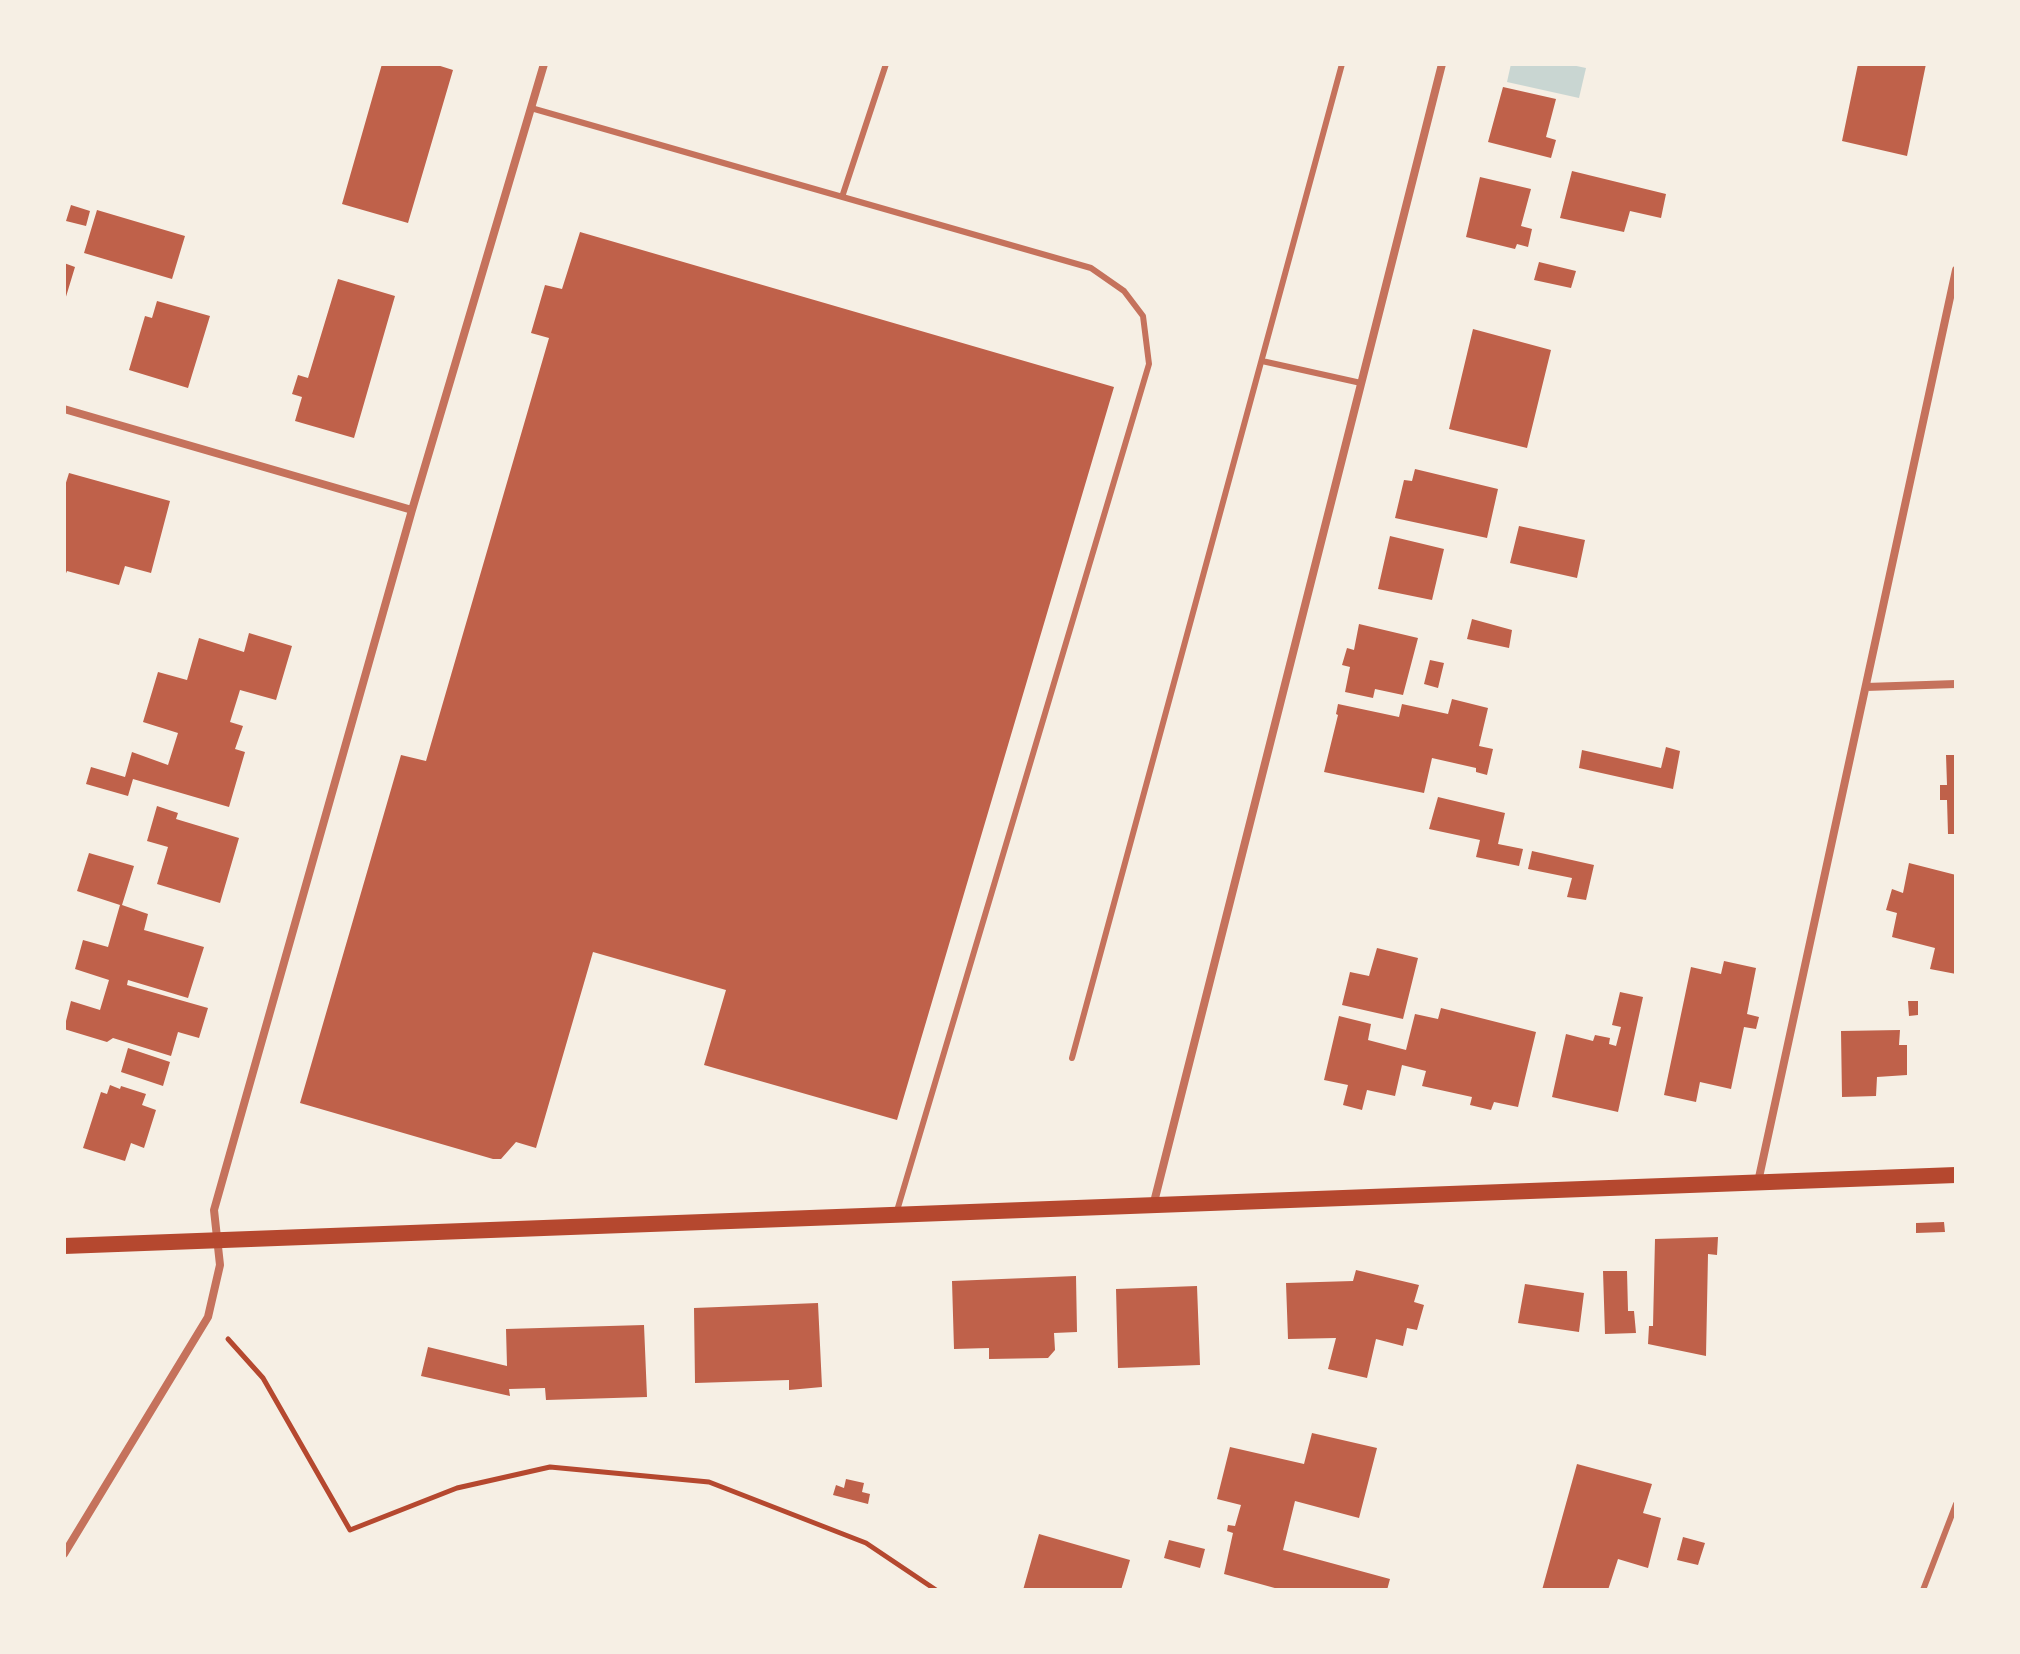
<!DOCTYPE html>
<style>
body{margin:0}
#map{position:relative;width:2020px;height:1654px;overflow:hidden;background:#f6efe4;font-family:"Libre Baskerville",serif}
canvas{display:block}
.frame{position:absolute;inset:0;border:66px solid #f6efe4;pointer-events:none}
</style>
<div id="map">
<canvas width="2020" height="1654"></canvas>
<div class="frame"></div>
</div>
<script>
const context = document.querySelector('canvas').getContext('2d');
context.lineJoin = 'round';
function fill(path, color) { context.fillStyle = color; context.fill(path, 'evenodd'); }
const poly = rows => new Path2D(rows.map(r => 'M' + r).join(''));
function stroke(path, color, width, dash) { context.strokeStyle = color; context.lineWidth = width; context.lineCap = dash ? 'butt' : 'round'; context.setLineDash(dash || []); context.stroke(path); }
fill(poly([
 [1511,64,1567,64,1586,68,1579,98,1507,82]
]), '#c9d6d2');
fill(poly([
 [382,64,434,64,453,70,408,223,342,204],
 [1858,64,1926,64,1907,156,1842,141],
 [1503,87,1556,99,1546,137,1556,140,1551,158,1488,142],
 [1572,171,1666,194,1661,218,1630,211,1624,232,1560,218],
 [1480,177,1531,189,1521,226,1532,229,1528,247,1517,244,1515,249,1466,237],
 [71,205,90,211,86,226,66,221],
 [97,210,185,236,172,279,84,253],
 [580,232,1114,387,897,1120,704,1065,726,990,593,952,536,1148,516,1142,501,1159,493,1159,300,1103,401,755,426,761,549,338,531,333,545,285,562,289],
 [1539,262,1576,271,1571,288,1534,280],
 [64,263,75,267,65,300,64,300],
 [338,279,395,296,354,438,295,421,302,397,292,394,298,375,308,378],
 [157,301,210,316,188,388,129,370,145,316,152,318],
 [1473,329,1551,350,1527,448,1449,429],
 [1415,469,1498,489,1487,538,1395,518,1404,480,1412,481],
 [69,473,170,501,151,573,125,566,119,585,67,571,64,578,64,489],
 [1519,526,1585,540,1577,578,1510,563],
 [1390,536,1444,549,1432,600,1378,589],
 [1472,619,1512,630,1509,648,1467,639],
 [1359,624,1418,638,1403,695,1375,689,1373,698,1345,692,1350,667,1342,665,1347,648,1354,650],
 [249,633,292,646,276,700,240,690,230,722,243,726,235,749,245,752,229,807,133,779,128,796,86,784,91,767,125,777,132,752,168,765,178,733,143,722,158,672,187,680,199,638,244,652],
 [1430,660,1444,663,1438,688,1424,684],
 [1452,699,1488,708,1479,746,1493,749,1487,775,1476,772,1476,768,1432,758,1424,793,1324,772,1338,715,1336,714,1338,704,1399,717,1402,704,1448,714],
 [1666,747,1680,751,1673,789,1579,768,1582,750,1661,768],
 [1946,755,1956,755,1956,834,1948,834,1947,800,1940,800,1940,785,1947,785],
 [1438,797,1505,813,1498,844,1523,849,1519,866,1476,857,1480,840,1429,829],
 [157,806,178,813,176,819,239,838,220,903,157,884,168,847,147,841],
 [1532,851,1594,865,1586,900,1567,897,1572,878,1528,869],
 [89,853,134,866,122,905,148,914,144,930,204,947,188,998,128,980,127,985,208,1008,199,1038,178,1032,171,1056,113,1038,107,1042,64,1029,71,1001,100,1010,109,980,75,969,83,940,108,947,120,905,77,891],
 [1909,863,1956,875,1954,903,1956,903,1956,974,1930,969,1935,948,1892,937,1897,913,1886,910,1892,889,1903,893],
 [1377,948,1418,958,1403,1019,1342,1005,1350,972,1369,976],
 [1724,961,1756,968,1747,1014,1759,1017,1756,1029,1744,1027,1731,1089,1700,1082,1696,1102,1664,1095,1691,967,1721,974],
 [1620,992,1643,997,1618,1112,1552,1097,1566,1034,1593,1041,1595,1035,1610,1038,1609,1044,1616,1046,1621,1027,1612,1025],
 [1908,1001,1918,1001,1918,1015,1909,1016],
 [1441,1008,1536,1032,1518,1107,1494,1102,1491,1110,1470,1105,1472,1097,1422,1086,1426,1071,1402,1065,1395,1096,1367,1090,1362,1110,1343,1105,1348,1085,1324,1080,1339,1016,1371,1024,1368,1040,1406,1050,1415,1014,1438,1019],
 [1900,1030,1899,1045,1907,1045,1907,1075,1877,1077,1876,1096,1842,1097,1841,1031],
 [128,1048,170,1062,163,1086,121,1072],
 [110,1085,120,1089,121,1086,146,1094,142,1105,156,1110,144,1148,131,1143,125,1161,83,1148,101,1092,107,1094],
 [1944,1222,1945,1232,1916,1233,1916,1223],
 [1718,1237,1717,1255,1708,1254,1706,1356,1648,1344,1649,1326,1653,1326,1655,1239],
 [1356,1270,1419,1285,1414,1302,1424,1305,1417,1330,1407,1328,1403,1346,1376,1339,1367,1378,1328,1369,1336,1338,1288,1339,1286,1283,1353,1281],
 [1603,1271,1627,1271,1628,1311,1634,1311,1636,1333,1605,1334],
 [1076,1276,1077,1332,1054,1333,1055,1350,1048,1358,989,1359,989,1348,954,1349,952,1281],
 [1525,1284,1584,1293,1579,1332,1518,1323],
 [1197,1286,1200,1365,1118,1368,1116,1289],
 [818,1303,822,1387,789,1390,789,1380,695,1383,694,1308],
 [644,1325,647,1397,546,1400,545,1388,509,1389,510,1396,421,1376,428,1347,507,1366,506,1329],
 [1312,1433,1377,1448,1359,1518,1295,1501,1283,1550,1390,1579,1387,1590,1282,1590,1224,1574,1233,1533,1227,1531,1228,1525,1235,1526,1241,1505,1217,1499,1230,1447,1304,1464],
 [1577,1464,1652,1484,1643,1513,1661,1518,1648,1568,1618,1559,1608,1590,1542,1590],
 [846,1479,864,1483,862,1492,870,1494,868,1504,833,1495,836,1485,844,1488],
 [1039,1534,1130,1560,1121,1590,1023,1590],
 [1683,1537,1705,1543,1698,1565,1677,1560],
 [1169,1540,1205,1549,1200,1568,1164,1558]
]), '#bf614a');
stroke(poly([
 [228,1339,263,1378,350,1530,457,1488,550,1467,709,1482,866,1543,936,1590]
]), '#b5482f', 5);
stroke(poly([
 [531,108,1091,268,1124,291,1143,316,1149,364,896,1214],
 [842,197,886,64],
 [1262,361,1361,383],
 [1072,1058,1342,64],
 [1923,1590,1956,1504]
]), '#c5725c', 6);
stroke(poly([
 [64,409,412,510],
 [1866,687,1956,684],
 [1758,1182,1956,270],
 [1153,1206,1442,64],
 [64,1554,208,1317,220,1265,214,1210,412,510,544,64]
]), '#c5725c', 8);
stroke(poly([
 [64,1246,1956,1175]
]), '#b5482f', 16);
</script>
